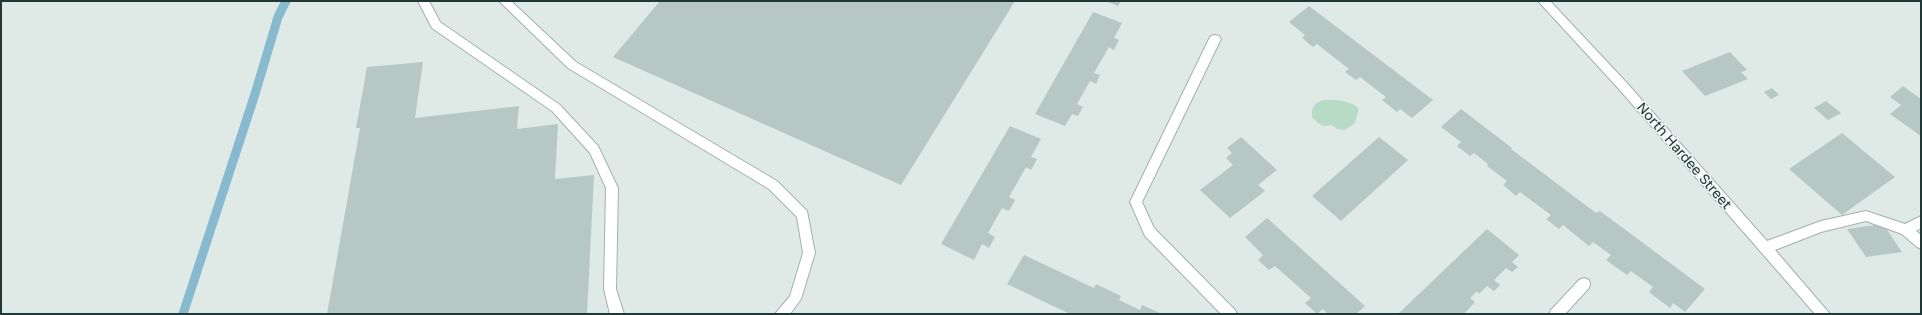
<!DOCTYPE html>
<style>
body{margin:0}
#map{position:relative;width:1922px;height:315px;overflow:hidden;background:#dfeae7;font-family:"Golos Text",sans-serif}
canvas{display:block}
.frame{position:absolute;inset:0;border:2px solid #203936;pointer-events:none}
</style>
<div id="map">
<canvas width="1922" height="315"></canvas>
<div class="frame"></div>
</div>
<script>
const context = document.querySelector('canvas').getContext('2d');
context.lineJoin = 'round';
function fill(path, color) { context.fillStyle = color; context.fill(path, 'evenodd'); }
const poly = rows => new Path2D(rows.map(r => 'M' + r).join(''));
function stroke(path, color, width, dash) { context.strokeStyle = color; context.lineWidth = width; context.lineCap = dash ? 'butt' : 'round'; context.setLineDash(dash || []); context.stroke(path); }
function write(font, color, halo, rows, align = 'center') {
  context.font = font + ' "Golos Text",sans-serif'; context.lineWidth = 3; context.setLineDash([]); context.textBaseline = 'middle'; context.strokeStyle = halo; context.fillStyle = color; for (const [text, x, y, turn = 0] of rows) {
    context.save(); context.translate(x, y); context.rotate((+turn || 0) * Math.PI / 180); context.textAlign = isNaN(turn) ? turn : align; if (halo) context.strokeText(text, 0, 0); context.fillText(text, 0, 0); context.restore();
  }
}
fill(poly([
 [1324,100,1338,100,1353,104,1358,108,1358,112,1355,123,1345,130,1337,129,1332,125,1323,126,1317,122,1312,117,1312,110,1316,103]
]), '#b8dbc6');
stroke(poly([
 [183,314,255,94,278,17,286,1]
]), '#87b9cf', 9);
fill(poly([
 [660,1,1015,1,901,185,613,57],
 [1105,1,1121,1,1118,6],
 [1309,6,1433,100,1412,118,1400,109,1397,112,1382,100,1386,97,1360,77,1356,80,1345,72,1349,69,1317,44,1313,47,1302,38,1305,35,1289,22],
 [1093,12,1122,23,1114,38,1119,40,1114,50,1109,47,1094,73,1100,75,1096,84,1090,81,1077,104,1083,107,1078,116,1072,114,1065,126,1035,114],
 [1730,52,1747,70,1741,72,1748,79,1705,96,1682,71],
 [423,62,415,118,519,106,517,129,558,124,555,179,594,175,587,314,327,314,360,128,356,128,367,67],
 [1903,86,1921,99,1921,136,1890,114,1901,105,1890,97],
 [1772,88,1779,95,1771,99,1764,92],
 [1826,101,1841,113,1828,120,1814,108],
 [1461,109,1512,148,1511,149,1596,213,1600,211,1705,289,1685,312,1673,303,1670,308,1649,292,1653,287,1631,271,1627,275,1606,260,1611,255,1593,242,1589,246,1563,225,1559,229,1546,219,1551,215,1520,192,1516,196,1503,185,1507,181,1487,166,1488,164,1474,153,1470,156,1457,146,1461,142,1441,127],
 [1010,126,1041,139,1031,157,1037,159,1031,170,1026,167,1009,197,1015,200,1009,211,1002,208,988,233,995,237,989,248,982,244,974,260,941,244],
 [1842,133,1895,177,1842,215,1789,169],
 [1241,137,1277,170,1258,185,1265,191,1230,218,1200,190,1233,165,1226,158,1232,153,1227,148],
 [1379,137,1408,160,1341,221,1312,196],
 [1267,218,1365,306,1356,314,1328,314,1323,309,1317,314,1305,303,1311,298,1275,266,1269,270,1258,260,1263,255,1245,237],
 [1883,224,1902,252,1866,257,1847,229],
 [1487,229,1519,255,1512,262,1518,267,1512,272,1506,268,1494,280,1500,285,1494,291,1487,286,1479,294,1477,291,1470,298,1475,302,1464,314,1398,314],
 [1024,255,1094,288,1096,284,1121,296,1119,300,1140,310,1142,305,1162,314,1070,314,1007,284]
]), '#b7c7c3');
const minor = poly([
 [418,1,429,1,440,22,560,105,598,146,618,188,616,289,624,314,610,314,604,289,606,188,590,153,552,111,432,28,418,1],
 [499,1,511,1,576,62,777,181,807,211,815,253,801,299,790,314,775,314,790,296,803,253,797,217,769,189,568,68,499,1],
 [1538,1,1550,1,1626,82,1767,241,1821,221,1866,211,1905,224,1921,216,1921,228,1916,231,1921,235,1921,249,1917,247,1902,234,1866,221,1821,232,1775,250,1830,314,1815,314,1618,88,1538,1],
 [1215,35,1219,36,1221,39,1142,202,1154,228,1235,310,1237,314,1221,314,1145,236,1130,202,1209,39,1211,36,1215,35],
 [1584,278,1589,280,1590,284,1589,288,1565,314,1549,314,1551,310,1579,280,1584,278]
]);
stroke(minor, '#a2b1ae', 2);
fill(minor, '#fff');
write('14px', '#203936', '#eff7f4', [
 ["North Hardee Street",1684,156,49]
]);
</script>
